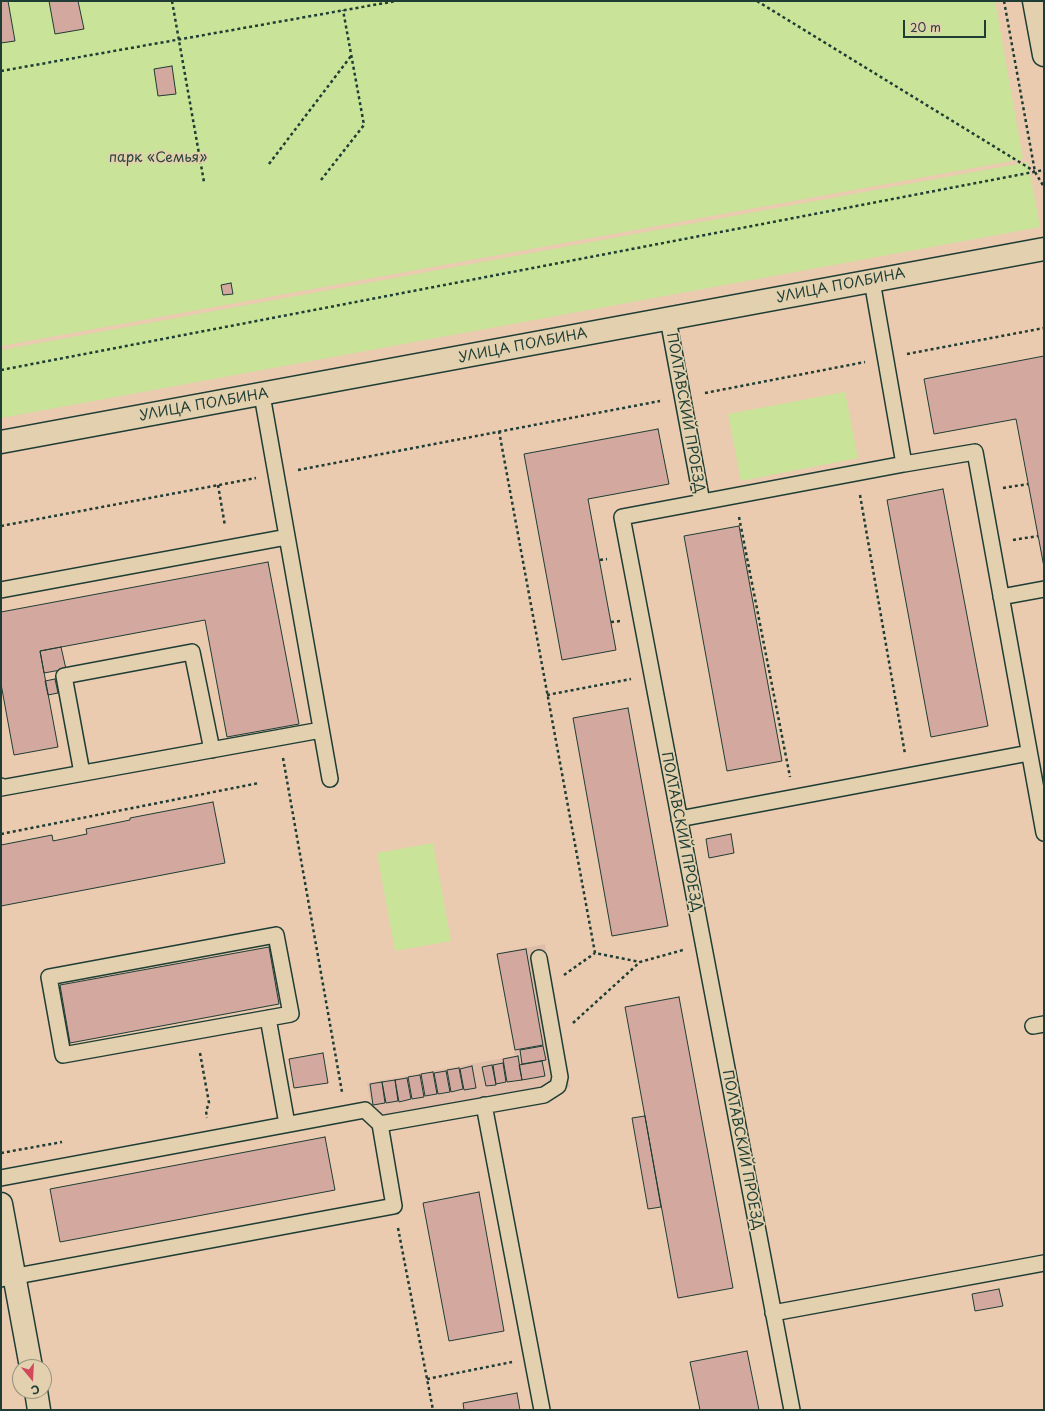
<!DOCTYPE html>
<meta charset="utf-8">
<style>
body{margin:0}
#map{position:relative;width:1045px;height:1411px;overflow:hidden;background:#eacbb0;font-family:"Playpen Sans",sans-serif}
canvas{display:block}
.frame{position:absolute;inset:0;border:2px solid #1f3d34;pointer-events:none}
.north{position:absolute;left:12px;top:1359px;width:40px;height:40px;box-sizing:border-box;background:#e2d0ae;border:1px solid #94957d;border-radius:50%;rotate:162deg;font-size:11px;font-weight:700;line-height:16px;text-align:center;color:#1f3d34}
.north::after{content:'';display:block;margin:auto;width:14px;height:18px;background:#d1495b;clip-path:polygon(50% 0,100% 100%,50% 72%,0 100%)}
.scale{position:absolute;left:903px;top:20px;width:83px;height:18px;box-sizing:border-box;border:2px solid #1f3d34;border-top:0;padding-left:5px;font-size:12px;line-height:14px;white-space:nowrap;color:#1f3d34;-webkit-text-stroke:3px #e2d0ae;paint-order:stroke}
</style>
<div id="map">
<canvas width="1045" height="1411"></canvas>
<div class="frame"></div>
<div class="north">С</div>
<div class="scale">20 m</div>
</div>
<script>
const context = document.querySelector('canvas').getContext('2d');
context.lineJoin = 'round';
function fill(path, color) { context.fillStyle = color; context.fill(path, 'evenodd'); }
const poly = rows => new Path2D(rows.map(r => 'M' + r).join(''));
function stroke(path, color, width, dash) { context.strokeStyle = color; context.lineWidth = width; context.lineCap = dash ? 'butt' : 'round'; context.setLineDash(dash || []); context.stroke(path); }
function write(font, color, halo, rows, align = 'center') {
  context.font = font + ' "Playpen Sans",sans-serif'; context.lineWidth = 3.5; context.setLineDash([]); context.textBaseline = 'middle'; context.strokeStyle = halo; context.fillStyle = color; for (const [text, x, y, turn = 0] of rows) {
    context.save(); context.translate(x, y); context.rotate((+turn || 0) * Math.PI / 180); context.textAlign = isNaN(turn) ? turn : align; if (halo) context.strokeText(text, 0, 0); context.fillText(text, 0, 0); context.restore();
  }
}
fill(poly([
 [545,944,570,1087,374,1122,367,1083,515,1056,497,953]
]), '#dfbda9');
fill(poly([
 [1,1,995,1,1023,159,1,346],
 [1028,162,1040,227,1,418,1,350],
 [845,392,858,458,741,481,728,414],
 [433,843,451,941,395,951,377,853]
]), '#c9e399');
const building = poly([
 [1,1,8,1,15,41,1,43,1,1],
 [49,1,78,1,84,29,55,34,49,1],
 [172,66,176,94,158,96,154,69,172,66],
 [231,283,233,294,223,295,221,285,231,283],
 [1044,356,1044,567,1016,419,934,434,924,379,1044,356],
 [658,429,669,484,588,499,616,650,562,660,524,454,658,429],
 [943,489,988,726,931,737,887,500,943,489],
 [739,526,782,761,727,771,684,536,739,526],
 [268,562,299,724,227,737,205,620,40,651,58,747,14,755,1,684,1,612,268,562],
 [61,647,66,669,44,673,40,651,61,647],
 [55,679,58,693,48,695,45,681,55,679],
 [628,708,668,926,612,936,573,718,628,708],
 [213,802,225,863,1,906,1,845,52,835,53,841,87,834,86,829,130,820,130,818,213,802],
 [731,834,734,853,709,858,706,839,731,834],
 [269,947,279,1004,70,1043,60,985,269,947],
 [526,949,543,1045,515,1050,497,954,526,949],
 [679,997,733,1288,678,1298,625,1007,679,997],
 [543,1046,546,1060,522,1064,520,1050,543,1046],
 [323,1053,328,1083,294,1088,289,1059,323,1053],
 [518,1056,522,1080,507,1082,503,1059,518,1056],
 [542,1061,545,1076,522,1080,519,1065,542,1061],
 [503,1063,506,1082,496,1084,493,1065,503,1063],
 [492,1065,496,1085,486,1086,482,1067,492,1065],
 [472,1066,476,1088,464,1090,460,1069,472,1066],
 [459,1068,463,1089,451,1092,447,1070,459,1068],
 [446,1071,450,1092,438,1094,434,1073,446,1071],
 [433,1072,437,1094,425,1096,421,1074,433,1072],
 [420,1075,424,1097,412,1099,408,1077,420,1075],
 [407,1078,411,1099,399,1102,395,1080,407,1078],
 [395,1080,398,1101,386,1103,382,1082,395,1080],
 [382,1082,385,1103,373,1105,370,1084,382,1082],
 [645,1116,661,1207,648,1209,632,1118,645,1116],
 [325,1137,335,1190,60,1242,50,1189,325,1137],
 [479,1192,504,1331,449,1341,423,1203,479,1192],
 [999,1289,1003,1306,975,1311,972,1294,999,1289],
 [747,1351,759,1410,700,1410,690,1362,747,1351],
 [517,1393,520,1410,464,1410,463,1403,517,1393]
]);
fill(building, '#d3a89e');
stroke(building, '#1f3d34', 1);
const service = poly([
 [872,281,904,464,975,452,1044,833],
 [668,319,702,502,622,517,792,1410],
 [262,395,330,779],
 [702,502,904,464],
 [1,590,287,537],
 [1001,597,1044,589],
 [82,773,64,676,192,652,212,750],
 [1,786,1,788,321,730],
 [679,819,1029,753],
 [276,935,291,1014,63,1055,49,977,276,935],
 [268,1018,287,1124],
 [1033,1026,1044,1024],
 [484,1105,542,1410],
 [1,1178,365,1110,380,1124],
 [1,1279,394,1206,380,1124,544,1095,558,1086,560,1077,539,958],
 [773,1313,1044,1263]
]);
const minor = poly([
 [1,1204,31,1367],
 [36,1391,39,1410]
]);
const tertiary = poly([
 [1034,1,1044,55],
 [1,442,1044,249]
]);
stroke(service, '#1f3d34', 18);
stroke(minor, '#1f3d34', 25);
stroke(tertiary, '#1f3d34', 25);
stroke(poly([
 [172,1,204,182],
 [757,1,1034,171],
 [1004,1,1035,172,1044,187],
 [1,71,396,1],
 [269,164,351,56],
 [321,180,364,125,343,10],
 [907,354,1044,328],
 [1,370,1044,170],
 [705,393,865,362],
 [499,431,595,953,640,962],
 [298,470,660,401],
 [218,485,225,526],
 [1003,488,1028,484],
 [860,495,905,754],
 [739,517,790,777],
 [1,526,256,478],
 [1013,540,1038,536],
 [600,560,607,559],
 [611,622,621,621],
 [547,695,631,679],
 [283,758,342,1092],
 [1,834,259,783],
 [564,975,595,953],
 [573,1023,640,962,683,950],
 [200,1053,209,1103,206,1111,207,1118],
 [1,1153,62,1142],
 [398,1228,433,1410],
 [427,1379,512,1362]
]), '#1f3d34', 2.5, [3, 3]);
stroke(service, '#e2d0ae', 15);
stroke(minor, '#e2d0ae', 22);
stroke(tertiary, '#e2d0ae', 22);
write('14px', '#284539', '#e2d0ae', [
 ["парк «Семья»",158,158]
]);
write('14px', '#1f3d34', '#e2d0ae', [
 ["УЛИЦА ПОЛБИНА",841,286,-11],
 ["УЛИЦА ПОЛБИНА",523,346,-11],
 ["УЛИЦА ПОЛБИНА",204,405,-10],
 ["ПОЛТАВСКИЙ ПРОЕЗД",685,413,80],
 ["ПОЛТАВСКИЙ ПРОЕЗД",681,832,79],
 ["ПОЛТАВСКИЙ ПРОЕЗД",742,1150,79]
]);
</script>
